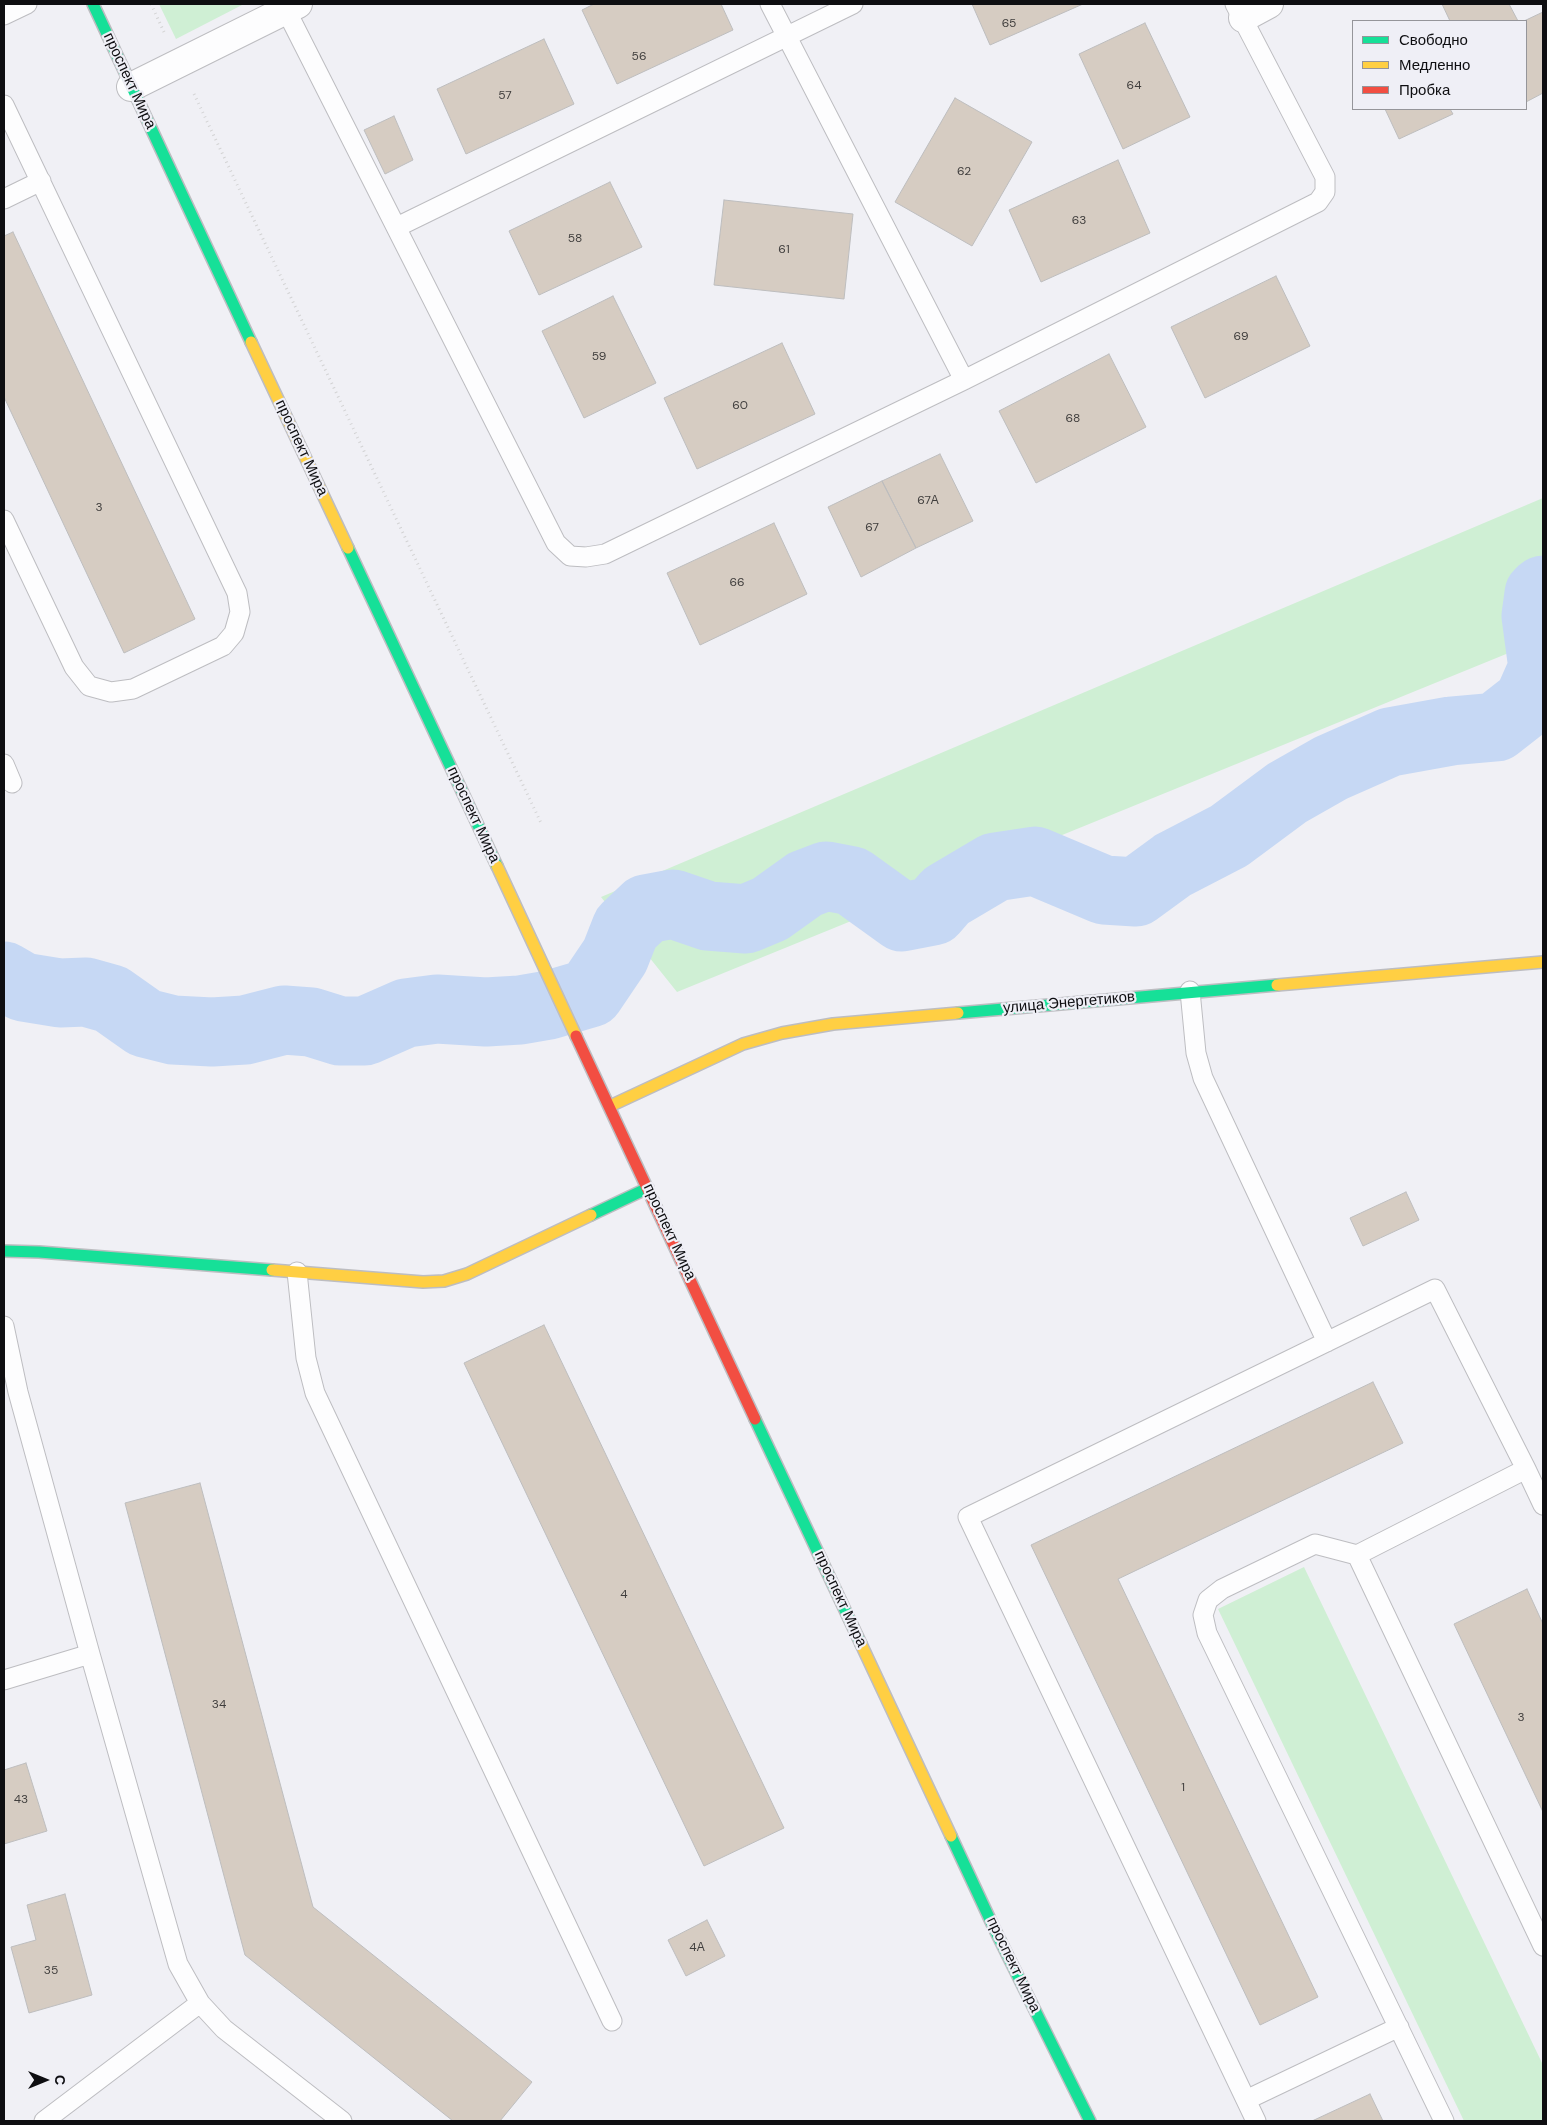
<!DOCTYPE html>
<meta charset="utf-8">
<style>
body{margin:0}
#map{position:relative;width:1547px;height:2125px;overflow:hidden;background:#f0f0f5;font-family:"DM Sans",sans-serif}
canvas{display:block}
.frame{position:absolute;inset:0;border:5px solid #0e0e11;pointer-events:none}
.legend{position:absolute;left:1352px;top:20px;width:175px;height:90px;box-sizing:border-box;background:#efeff6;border:1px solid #95959a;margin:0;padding:6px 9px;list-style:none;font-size:15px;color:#0e0e11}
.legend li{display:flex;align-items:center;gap:10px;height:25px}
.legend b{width:25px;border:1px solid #95959a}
.north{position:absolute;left:20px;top:2055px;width:50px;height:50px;-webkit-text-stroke:4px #efeff6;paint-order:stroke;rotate:90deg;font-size:14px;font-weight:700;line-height:20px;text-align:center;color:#0e0e11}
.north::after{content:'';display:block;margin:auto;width:18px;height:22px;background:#0e0e11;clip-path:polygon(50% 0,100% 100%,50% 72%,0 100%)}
</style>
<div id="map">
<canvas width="1547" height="2125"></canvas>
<div class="frame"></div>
<ul class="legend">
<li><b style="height:6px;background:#16e098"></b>Свободно</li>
<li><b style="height:6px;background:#ffcf43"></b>Медленно</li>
<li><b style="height:6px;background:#f24e42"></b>Пробка</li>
</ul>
<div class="north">С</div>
</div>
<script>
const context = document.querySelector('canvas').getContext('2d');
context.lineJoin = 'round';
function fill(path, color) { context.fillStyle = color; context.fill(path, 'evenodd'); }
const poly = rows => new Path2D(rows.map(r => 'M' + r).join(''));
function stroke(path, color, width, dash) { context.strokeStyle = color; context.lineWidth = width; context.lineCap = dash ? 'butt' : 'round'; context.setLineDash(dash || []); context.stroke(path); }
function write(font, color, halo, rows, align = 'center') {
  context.font = font + ' "DM Sans",sans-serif'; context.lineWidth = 4.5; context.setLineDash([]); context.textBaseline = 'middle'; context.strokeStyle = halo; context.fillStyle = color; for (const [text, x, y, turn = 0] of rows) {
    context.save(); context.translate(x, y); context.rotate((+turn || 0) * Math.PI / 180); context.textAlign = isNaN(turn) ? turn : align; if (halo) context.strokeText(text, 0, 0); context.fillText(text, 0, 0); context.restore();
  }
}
fill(poly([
 [159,4,244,4,176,39],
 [1543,498,1543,639,677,992,601,897],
 [1304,1567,1543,2065,1543,2121,1464,2121,1218,1609]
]), '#cfefd4');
stroke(poly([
 [1543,590,1539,594,1536,616,1543,668],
 [4,976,23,987,60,993,86,992,111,999,145,1023,173,1030,212,1032,245,1030,284,1020,311,1022,340,1031,365,1031,406,1013,437,1009,486,1012,520,1010,549,1005,590,993,615,956,626,928,646,909,673,904,708,916,746,919,770,909,805,884,826,876,852,881,902,917,933,911,946,896,995,867,1035,861,1104,890,1136,892,1173,865,1229,836,1287,793,1331,768,1390,742,1451,731,1496,727,1528,702,1543,668]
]), '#c6d8f4', 69);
const building = poly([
 [594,4,721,4,733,30,617,84,582,10,594,4],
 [972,4,1083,4,990,45,972,4],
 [1442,4,1509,4,1518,21,1450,21,1442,4],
 [1543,12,1543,93,1526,102,1526,21,1524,21,1543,12],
 [1145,23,1190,117,1123,149,1079,54,1145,23],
 [544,39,574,104,466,154,437,89,544,39],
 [955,98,1032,142,972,246,895,202,955,98],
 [1385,109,1450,109,1453,114,1399,139,1385,109],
 [394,116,413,160,385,174,364,130,394,116],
 [1118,160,1150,233,1041,282,1009,210,1118,160],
 [610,182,642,247,539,295,509,231,610,182],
 [724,200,853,214,844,299,714,285,724,200],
 [13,232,195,619,124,653,4,397,4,236,13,232],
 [1276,276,1310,346,1205,398,1171,327,1276,276],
 [613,296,656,383,584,418,542,331,613,296],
 [782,343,815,414,697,469,664,398,782,343],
 [1109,354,1146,427,1036,483,999,411,1109,354],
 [940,454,973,521,916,548,882,481,940,454],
 [882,481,916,548,861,577,828,507,882,481],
 [774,523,807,594,700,645,667,573,774,523],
 [1406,1192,1419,1220,1363,1246,1350,1218,1406,1192],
 [544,1325,784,1828,704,1866,464,1363,544,1325],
 [1373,1382,1403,1443,1118,1579,1318,1997,1260,2025,1031,1545,1373,1382],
 [200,1483,313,1907,532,2082,500,2121,453,2121,245,1955,125,1503,200,1483],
 [1527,1589,1543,1624,1543,1812,1454,1624,1527,1589],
 [26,1763,47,1831,4,1844,4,1770,26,1763],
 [65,1894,92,1995,29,2013,11,1947,36,1940,27,1905,65,1894],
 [707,1920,725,1956,686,1976,668,1940,707,1920],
 [1370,2094,1383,2121,1312,2121,1370,2094]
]);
fill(building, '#d6ccc2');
stroke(building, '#bdbdbe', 1);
const lane = poly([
 [770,4,964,380],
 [286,10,556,543,570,556,586,557,605,554,964,380,1318,202,1325,192,1325,177,1235,4],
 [4,15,27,4],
 [4,105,237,593,240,612,234,633,223,646,133,689,111,692,89,686,74,667,4,520],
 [4,199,41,181],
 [397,227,853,4],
 [4,764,12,783],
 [1190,991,1196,1053,1203,1078,1327,1342],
 [297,1272,306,1358,315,1393,612,2021],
 [4,1326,18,1392,90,1654,178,1964,200,2003,224,2029,342,2121],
 [1526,1469,1543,1505],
 [1357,1555,1315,1544,1222,1589,1208,1600,1203,1615,1207,1633,1444,2121],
 [4,1680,90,1654],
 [1246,2100,1399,2027],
 [44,2121,200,2003],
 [1256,2121,968,1517,1435,1289,1526,1469,1357,1555,1543,1946]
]);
const street = poly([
 [1243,18,1269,4],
 [131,87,298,4]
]);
const fast = poly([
 [93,4,251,342],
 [348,548,497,866],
 [958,1013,1277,985],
 [591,1215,648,1188],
 [4,1251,39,1252,272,1270],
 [755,1419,861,1644],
 [951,1836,994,1928,1090,2121]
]);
const slow = poly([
 [251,342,348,548],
 [497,866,576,1036],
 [1277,985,1543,962],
 [610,1106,743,1044,782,1033,833,1024,958,1013],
 [272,1270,423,1282,444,1281,467,1274,591,1215],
 [861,1644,951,1836]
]);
const jam = poly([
 [576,1036,755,1419]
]);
stroke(lane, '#bdbdc1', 21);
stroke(street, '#bdbdc1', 30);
stroke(fast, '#bdbdc1', 14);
stroke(slow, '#bdbdc1', 14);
stroke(jam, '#bdbdc1', 14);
stroke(poly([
 [151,4,164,32],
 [194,94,542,825]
]), '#d3d3d4', 3, [1, 4]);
stroke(lane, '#fdfdfe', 19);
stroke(street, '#fdfdfe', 28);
stroke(fast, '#16e098', 11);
stroke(slow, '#ffcf43', 11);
stroke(jam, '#f24e42', 11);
write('12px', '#403e3d', null, [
 ["65",1009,24],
 ["56",639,57],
 ["64",1134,86],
 ["57",505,96],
 ["62",964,172],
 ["63",1079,221],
 ["58",575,239],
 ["61",784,250],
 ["69",1241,337],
 ["59",599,357],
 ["60",740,406],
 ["68",1073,419],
 ["67А",928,501],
 ["3",99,508],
 ["67",872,528],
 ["66",737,583],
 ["4",624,1595],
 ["34",219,1705],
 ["3",1521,1718],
 ["1",1183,1788],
 ["43",21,1800],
 ["4А",697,1948],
 ["35",51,1971]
]);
write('15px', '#0e0e11', '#efeff6', [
 ["проспект Мира",129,81,65],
 ["проспект Мира",301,448,65],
 ["проспект Мира",473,815,65],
 ["улица Энергетиков",1069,1003,-5],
 ["проспект Мира",669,1232,65],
 ["проспект Мира",840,1599,65],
 ["проспект Мира",1013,1965,64]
]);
</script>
